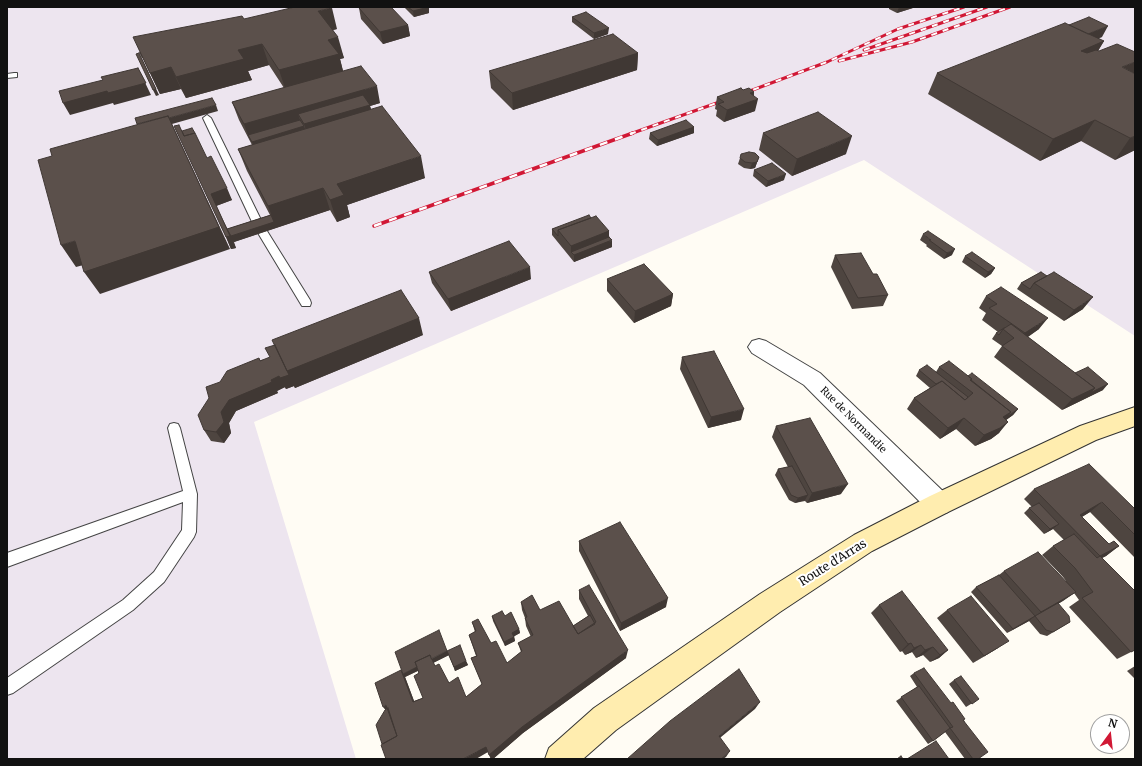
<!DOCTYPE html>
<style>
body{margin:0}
#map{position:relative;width:1142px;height:766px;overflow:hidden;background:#fffcf4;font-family:Merriweather,serif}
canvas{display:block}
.frame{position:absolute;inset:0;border:8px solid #111;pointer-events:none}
.north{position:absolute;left:1090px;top:714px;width:40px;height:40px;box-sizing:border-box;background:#fff;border:1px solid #a0a0a0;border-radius:50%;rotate:15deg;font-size:11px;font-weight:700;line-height:16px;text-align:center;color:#111}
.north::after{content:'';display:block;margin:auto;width:14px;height:18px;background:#d11835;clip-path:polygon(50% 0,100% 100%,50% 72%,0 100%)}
</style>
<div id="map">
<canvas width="1142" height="766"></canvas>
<div class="frame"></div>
<div class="north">N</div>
</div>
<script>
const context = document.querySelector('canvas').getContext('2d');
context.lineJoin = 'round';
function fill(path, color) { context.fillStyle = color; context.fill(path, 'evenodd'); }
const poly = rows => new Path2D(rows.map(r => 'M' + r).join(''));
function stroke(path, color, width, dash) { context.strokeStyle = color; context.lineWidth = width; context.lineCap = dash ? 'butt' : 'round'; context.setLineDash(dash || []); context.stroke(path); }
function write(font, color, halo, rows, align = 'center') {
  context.font = font + ' Merriweather,serif'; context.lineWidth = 4; context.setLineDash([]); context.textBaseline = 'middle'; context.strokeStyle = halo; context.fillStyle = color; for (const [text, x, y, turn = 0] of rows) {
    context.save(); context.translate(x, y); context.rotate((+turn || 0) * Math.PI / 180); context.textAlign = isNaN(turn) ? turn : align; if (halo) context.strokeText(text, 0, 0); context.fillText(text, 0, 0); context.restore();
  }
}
fill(poly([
 [7,7,1135,7,1135,336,864,160,254,422,356,759,7,759]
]), '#ede5ef');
const service = poly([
 [14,73,17,73,17,77,7,78,7,74,14,73],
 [207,115,211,118,264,226,263,228,255,228,254,226,203,118,207,115],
 [263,230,267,231,310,300,311,303,310,306,302,306,258,233,263,230],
 [174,423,178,424,180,428,197,494,196,532,194,537,164,582,133,610,13,693,7,695,7,678,123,600,154,572,182,530,183,502,7,567,7,553,183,491,168,428,170,424,174,423]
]);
const minor = poly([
 [759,339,766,341,820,373,948,496,951,504,948,512,939,515,930,512,804,385,752,353,748,347,752,341,759,339]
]);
const secondary = poly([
 [1135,407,1135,426,1096,440,948,512,872,551,780,612,616,730,583,759,545,759,549,748,594,708,760,594,854,535,930,496,1080,426,1135,407]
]);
stroke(service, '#444', 2);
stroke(minor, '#444', 2);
stroke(secondary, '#333', 2);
fill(service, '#fff');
fill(minor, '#fff');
fill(secondary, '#ffedaf');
const railFar1 = poly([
 [864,50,987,7],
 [839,61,912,42,1010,7],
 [742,94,827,62,898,29,964,7],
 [630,134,725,100]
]);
const rail = poly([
 [374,226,633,133]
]);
stroke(railFar1, '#d11835', 3);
stroke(rail, '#d11835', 3.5);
stroke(railFar1, '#fff', 2, [6]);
stroke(rail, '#fff', 2.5, [8]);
fill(poly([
 [404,7,429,7,429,13,414,17],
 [889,7,916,7,897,13,889,9],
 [359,8,408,25,410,36,383,44,361,19],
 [572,17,608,34,594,39,572,22],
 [244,19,337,29,333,30,344,58,340,59,343,71,380,103,370,106,371,109,425,178,347,205,350,217,337,222,330,210,234,242,236,248,231,249,182,131,207,158,232,200,216,206,227,229,270,215,247,171,238,149,252,145,239,120,232,102,284,88,269,65,248,71,252,80,186,98,181,89,160,94,143,58,142,58,139,52],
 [1102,37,1098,39,1104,41,1098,51,1135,150,1115,160,1081,141,1040,161,928,94,937,73],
 [638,53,637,70,513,110,491,88,489,71],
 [743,90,754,92,754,96,755,111,724,122,716,116,717,110,715,109,717,97],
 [694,127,694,133,657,146,649,139,650,133],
 [763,133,846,154,792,176,759,150],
 [759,157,755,168,750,169,744,168,738,164,740,158],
 [754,170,784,180,766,187,753,176],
 [591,218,609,231,609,237,612,247,574,262,552,235,552,229],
 [923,234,952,255,944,259,926,246,927,245,920,240],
 [835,255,888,295,883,306,852,309,831,267],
 [965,256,995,268,991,274,985,278,962,262],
 [429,272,531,279,451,311,432,283],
 [1041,272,1083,309,1064,321,1017,289,1021,283],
 [607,279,673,294,671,306,634,323,607,291],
 [986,296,1039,329,1028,337,1075,373,1103,390,1062,410,994,357,1002,346,992,339,996,333,998,332,982,320,986,313,979,308],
 [423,335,295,388,294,386,286,389,285,387,277,391,278,393,236,411,229,423,231,433,224,443,211,441,204,430,220,382,261,360],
 [682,357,741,420,708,428,680,369],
 [939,367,968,376,1018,409,1013,415,1006,420,999,433,991,439,975,446,956,429,940,439,907,409,914,398,930,388,916,376,919,370,936,372],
 [776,426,841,494,807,503,805,501,795,503,789,500,775,475,778,469,788,467,772,437],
 [1034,489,1135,509,1135,558,1090,512,1082,517,1109,544,1119,546,1106,556,1102,558,1135,650,1117,659,1069,607,1079,600,1074,593,1058,604,1070,622,1047,636,1040,634,1029,621,1007,633,971,592,976,587,999,575,1004,571,1066,581,1063,577,1042,555,1053,546,1064,540,1053,529,1044,534,1024,513,1029,508,1032,507,1024,499],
 [579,541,666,607,620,631,579,551],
 [579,590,626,658,523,733,493,759,491,759,488,752,382,744,385,710,401,670,403,674,447,651,466,661,468,665,455,671,449,655,433,663,435,666,449,683,466,697,482,684,471,658,476,656,469,635,475,632,472,622,507,663,521,652,518,643,531,637,526,626,525,618,522,610,521,602,540,610,573,626,588,616,579,599],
 [418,671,423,698,414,701,405,677],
 [879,605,948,650,939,658,930,662,923,655,916,658,912,652,905,655,902,651,900,652,871,613],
 [947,610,998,648,973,663,937,618],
 [492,616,505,616,519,629,520,633,514,636,515,641,505,646,493,621],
 [1135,666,1135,679,1127,671],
 [914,673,964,720,978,759,965,759,945,732,933,741,928,744,896,701,917,687,910,676],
 [954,680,979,699,966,707,949,684]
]), '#4e4540');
fill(poly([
 [429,7,429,13,414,17,413,11],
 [899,7,916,7,897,13],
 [332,8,337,29,324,32,318,11],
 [408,25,410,36,383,44,380,32],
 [1108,26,1102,37,1079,46,1085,35],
 [609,28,608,34,594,39,594,33],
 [338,37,344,58,340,59,344,75,286,91,279,70,328,40],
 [1104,41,1091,62,1081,51],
 [262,44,269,65,248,71,252,80,186,98,176,77,238,50],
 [638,53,637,70,513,110,512,93],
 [142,59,159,95,156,96,153,90],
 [1135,62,1135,74,1122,67],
 [171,67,181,89,160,94,150,73],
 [138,68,151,95,114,105,113,103,70,115,63,103],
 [377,86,380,103,370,106,373,116,308,136,304,124,298,114,302,126,248,135,244,124],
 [754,92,752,101,758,99,755,111,724,122,727,110,750,93],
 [216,105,218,111,172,124,230,249,100,294,84,272,169,118],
 [1095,120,1081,141,1040,161,1053,139],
 [304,126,306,133,254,148,252,142],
 [694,127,694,133,657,146,658,140],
 [852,136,846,154,792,176,797,159],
 [1135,136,1135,150,1115,160,1130,138],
 [421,156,425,178,347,205,350,217,337,222,330,200,337,184],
 [759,157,755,168,750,169,752,163],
 [786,174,784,180,766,187,768,181],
 [227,188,232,200,216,206,231,236,274,222,268,206,323,188,330,210,234,242,233,241,236,248,231,249,226,237,211,194],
 [609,231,609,242,612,240,612,247,574,262,574,255,571,252,571,246],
 [75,241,91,263,76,267,61,245],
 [955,249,952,255,944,259,947,253],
 [530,267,531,279,451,311,448,299],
 [995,268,991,274,985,278,988,272],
 [673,294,671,306,634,323,635,311],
 [1093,297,1083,309,1064,321,1074,310],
 [419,318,423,335,295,388,294,386,286,389,280,378,275,345],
 [1048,318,1039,329,1017,344,1025,333],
 [279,376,285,387,277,391,278,393,236,411,229,423,231,433,224,443,216,432,221,412,229,400],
 [1108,384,1103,390,1062,410,1072,399,1095,388],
 [744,409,741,420,708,428,711,417],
 [1018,409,1013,415,1002,423,1007,417],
 [1011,412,1002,423,1003,417],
 [964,418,956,429,940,439,948,428],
 [1008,422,999,433,991,439,975,446,984,435],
 [848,484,841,494,807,503,812,493],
 [808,495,805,500,795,503,798,498],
 [1102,502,1090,512,1068,525,1080,515],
 [1059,524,1053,529,1044,534,1050,529],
 [1119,546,1106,556,1088,565,1100,556],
 [1076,592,1063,601,1035,617,1035,616,1041,612],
 [668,598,666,607,620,631,621,623],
 [1035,616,1029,621,1007,633,1013,629],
 [519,629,520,633,513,637,512,633],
 [514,637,515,641,505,646,504,642],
 [1009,641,998,648,973,663,984,656],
 [911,643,902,651,900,652,908,644],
 [921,645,912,652,905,655,914,648],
 [933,647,923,655,916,658,925,650],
 [628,650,626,658,523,733,493,759,491,759,489,755,522,727],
 [948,650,939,658,930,662,940,655],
 [447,651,449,655,405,677,417,709,413,702,401,670,403,674],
 [466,661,468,665,455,671,454,667],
 [760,702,755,709,715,742,719,736],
 [386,705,402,742,388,713,383,707],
 [486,747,488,752,476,759,463,759],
 [730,751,726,757,723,759,721,759]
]), '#403834');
const building = poly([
 [295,7,331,7,332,8,318,11,338,37,328,40,339,54,279,70,262,44,238,50,244,59,176,77,171,67,150,73,133,37,242,16,244,19,295,7],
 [361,7,391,7,408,25,380,32,359,8,361,7],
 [408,7,429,7,413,11,408,7],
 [586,12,609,28,594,33,572,17,586,12],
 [1089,17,1108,26,1088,34,1069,25,1089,17],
 [1065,23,1104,41,1081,51,1087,53,1096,50,1099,51,1117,44,1135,52,1135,62,1122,67,1135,74,1135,136,1130,138,1095,120,1053,139,937,73,1065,23],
 [613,34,638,53,512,93,489,71,613,34],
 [139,53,156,89,153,90,136,54,139,53],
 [361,66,377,86,244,124,232,102,361,66],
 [138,68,146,83,108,93,107,91,63,103,59,91,103,80,101,77,138,68],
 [741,88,743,90,749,88,754,92,750,93,758,99,727,110,718,104,724,102,717,97,741,88],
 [363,95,370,105,304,124,298,114,363,95],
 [212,98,216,105,169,118,168,116,137,124,135,118,212,98],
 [382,106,421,156,337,184,344,195,330,200,323,188,268,206,238,149,382,106],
 [818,112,852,136,797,159,763,133,818,112],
 [168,116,219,227,84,272,75,241,61,245,38,160,52,156,50,149,168,116],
 [300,120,304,126,252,142,248,135,300,120],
 [686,120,694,127,658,140,650,133,686,120],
 [179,125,184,136,195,133,207,158,211,156,227,188,211,194,230,236,226,237,174,126,179,125],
 [192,128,195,133,184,136,182,131,192,128],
 [749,152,755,153,759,157,757,162,752,163,745,162,740,158,741,154,749,152],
 [772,163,786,174,768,181,754,170,772,163],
 [271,215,274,222,231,236,227,229,271,215],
 [589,215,591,218,558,230,558,236,552,229,589,215],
 [596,216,609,231,571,246,558,230,596,216],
 [928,231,955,249,947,253,929,240,931,240,923,234,928,231],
 [609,237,612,240,574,255,571,252,609,237],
 [509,241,530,267,448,299,429,272,509,241],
 [972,252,995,268,988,272,965,256,972,252],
 [861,253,873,274,877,274,888,295,858,298,835,255,861,253],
 [644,264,673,294,635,311,607,279,644,264],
 [1041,272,1047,276,1034,283,1030,289,1021,283,1041,272],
 [1054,272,1093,297,1074,310,1034,283,1054,272],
 [1001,287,1048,318,1025,333,989,308,997,304,986,296,1001,287],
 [401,290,419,318,287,371,272,340,401,290],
 [1011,324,1095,388,1072,399,1002,346,1014,338,1003,329,1011,324],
 [1004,328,1003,329,999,335,996,333,1004,328],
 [275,345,289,375,280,378,279,376,271,380,272,382,229,400,221,412,224,422,216,432,204,430,198,415,209,398,206,387,220,382,227,371,259,358,260,361,270,357,265,348,275,345],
 [714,351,744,409,711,417,682,357,714,351],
 [949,361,972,379,970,380,1011,412,1003,417,1008,422,1000,428,984,435,964,418,948,428,914,398,942,381,965,400,973,393,939,367,949,361],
 [927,365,968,397,965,400,942,381,936,384,919,370,927,365],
 [1088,367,1108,384,1090,393,1095,388,1075,373,1088,367],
 [972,373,1018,409,1007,417,1011,412,971,380,972,379,968,376,972,373],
 [810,418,848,484,812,493,776,426,810,418],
 [1089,464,1135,509,1135,535,1102,502,1080,515,1109,544,1114,541,1119,546,1100,556,1034,489,1089,464],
 [792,466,808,495,798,498,791,495,778,469,792,466],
 [1039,503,1059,524,1050,529,1029,508,1039,503],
 [620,522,668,598,621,623,579,541,620,522],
 [1074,534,1097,558,1100,556,1135,591,1135,650,1131,652,1082,598,1093,592,1075,568,1053,546,1074,534],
 [1038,552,1076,592,1041,612,1004,571,1038,552],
 [999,575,1035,616,1013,629,976,587,999,575],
 [589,585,628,650,522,727,489,755,486,747,463,759,386,759,381,745,397,736,386,705,383,707,375,683,401,670,413,702,423,698,414,676,419,673,415,662,430,655,435,666,439,664,449,683,458,677,466,697,482,684,471,658,477,656,469,635,476,631,472,622,478,619,491,643,496,641,507,663,522,651,518,643,533,635,525,618,527,617,521,602,532,595,540,610,559,601,578,634,596,622,579,590,589,585],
 [902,591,948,650,940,655,933,647,925,650,921,645,914,648,911,643,908,644,879,605,902,591],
 [971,596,1009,641,984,656,947,610,971,596],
 [1058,603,1069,616,1070,622,1053,632,1046,630,1035,616,1058,603],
 [502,611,505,616,511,612,519,629,512,633,514,637,504,642,492,616,502,611],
 [590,615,595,624,578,634,573,626,590,615],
 [439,630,447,651,431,659,430,655,415,662,417,667,403,674,395,652,439,630],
 [460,645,466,661,454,667,447,651,460,645],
 [924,668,951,703,953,702,965,719,963,720,988,752,978,759,973,759,950,728,953,727,914,673,924,668],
 [739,669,760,702,719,736,730,751,721,759,627,759,670,721,739,669],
 [961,676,979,699,972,704,954,680,961,676],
 [919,686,950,728,933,741,901,697,919,686],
 [388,708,397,736,382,744,376,725,385,710,388,708],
 [936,741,949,759,907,759,936,741],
 [901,756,903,759,897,759,901,756]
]);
fill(building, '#5b504b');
stroke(building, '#403834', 1);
write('10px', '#111', '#fff', [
 ["Rue de Normandie",853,420,45]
]);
write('12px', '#111', '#fff', [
 ["Route d'Arras",833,563,-32]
]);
</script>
